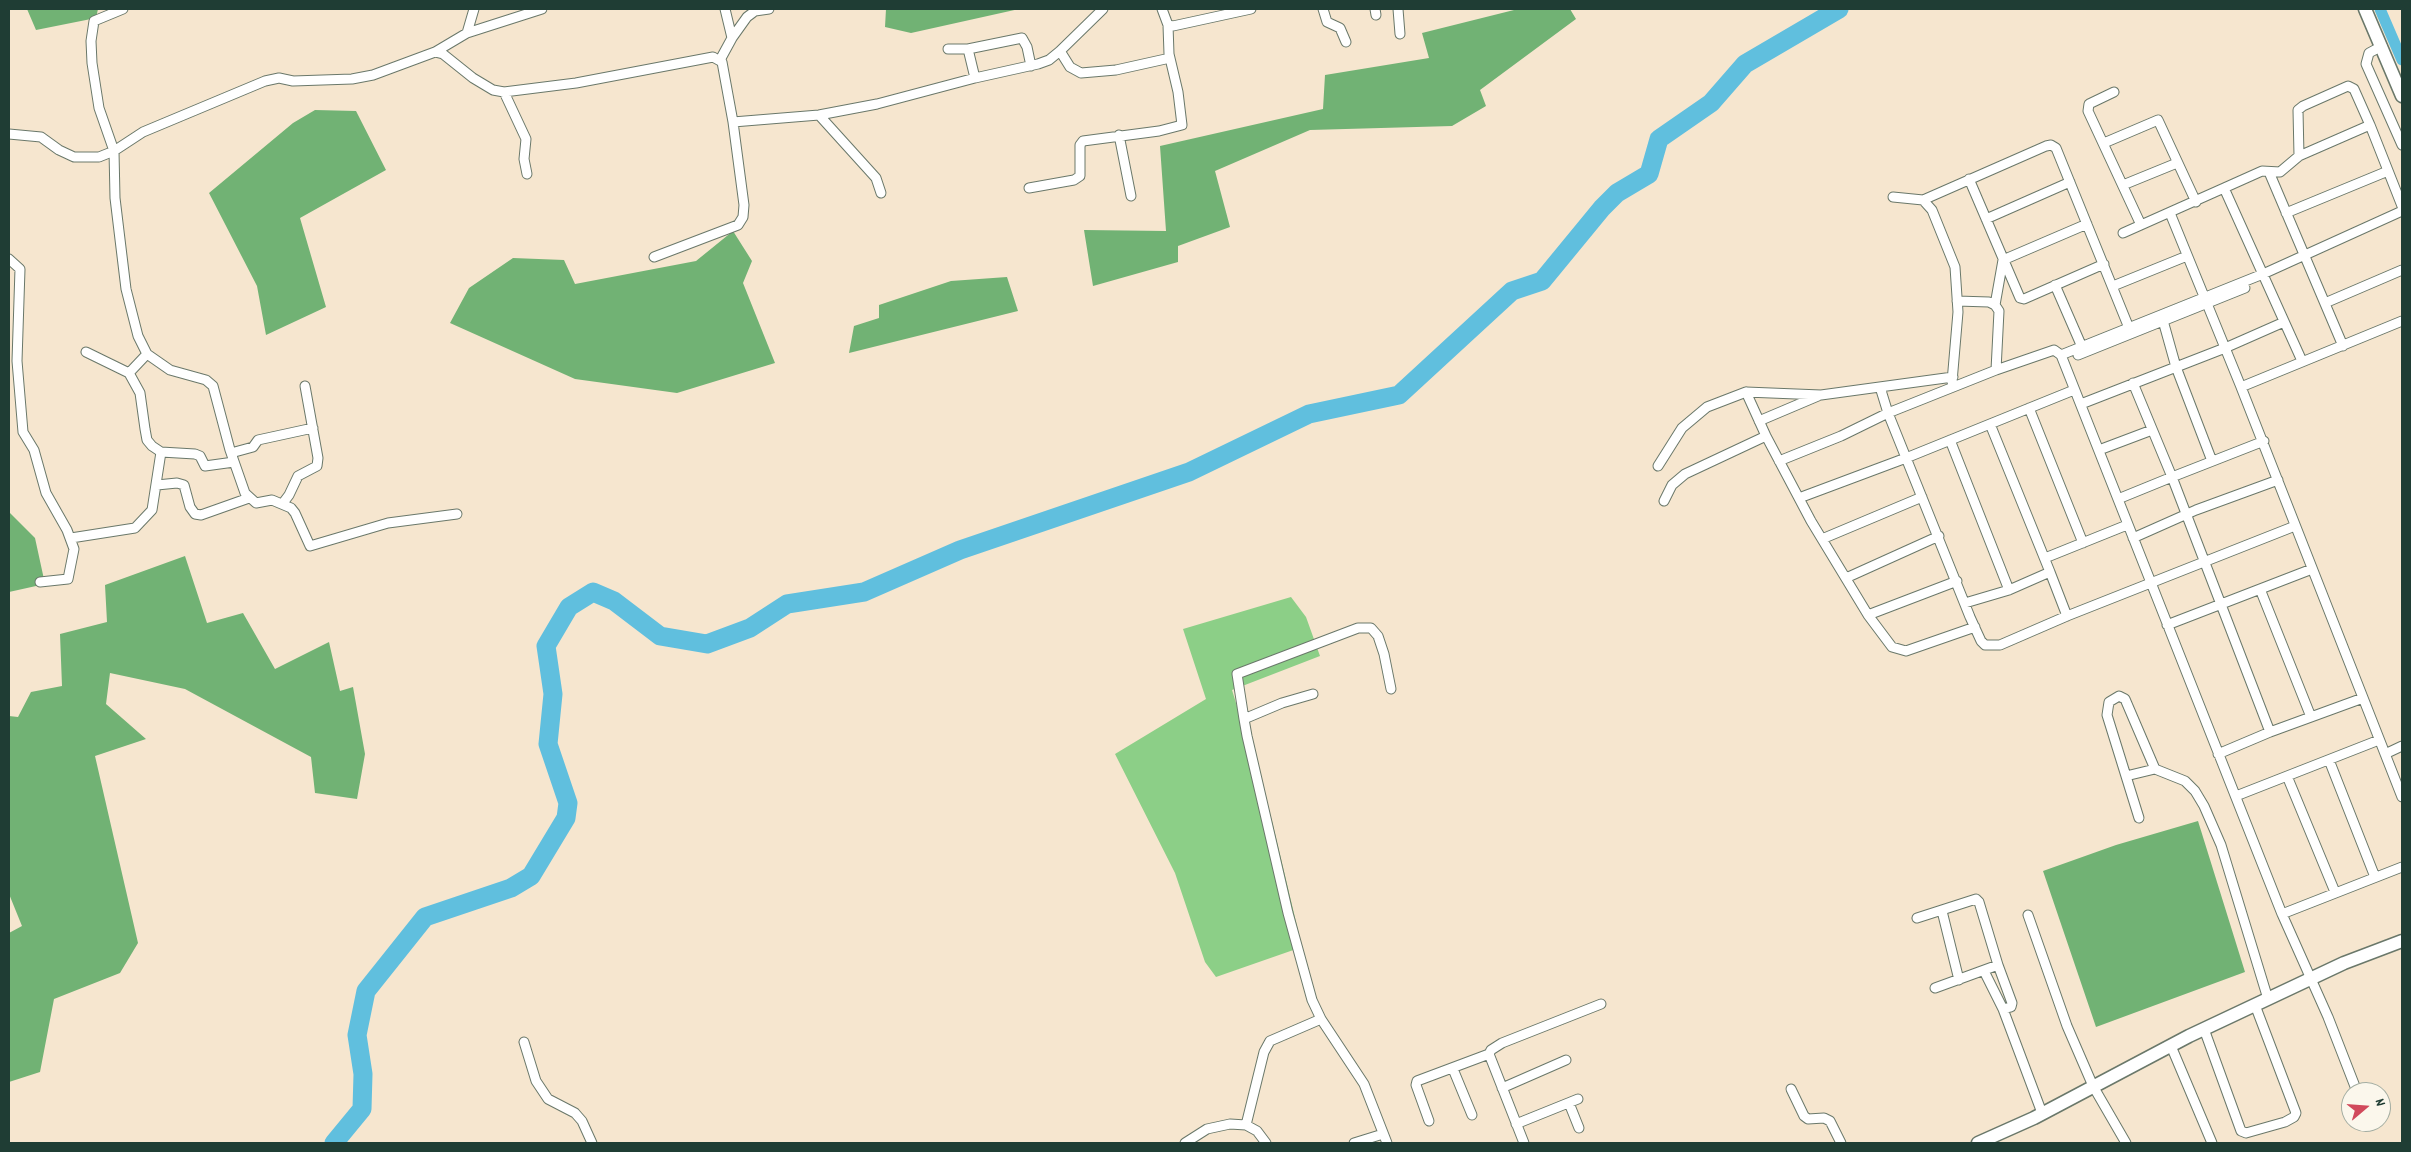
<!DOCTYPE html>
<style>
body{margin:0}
#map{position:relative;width:2411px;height:1152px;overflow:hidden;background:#f6e6cf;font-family:Dekko,sans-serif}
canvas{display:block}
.frame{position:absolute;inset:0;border:10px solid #1f3d34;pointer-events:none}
.north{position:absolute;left:2341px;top:1082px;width:50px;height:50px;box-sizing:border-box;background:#fbf7ec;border:1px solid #a3ada2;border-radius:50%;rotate:72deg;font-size:14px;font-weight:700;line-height:20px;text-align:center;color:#1f3d34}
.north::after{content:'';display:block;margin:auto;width:18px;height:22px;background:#d1495b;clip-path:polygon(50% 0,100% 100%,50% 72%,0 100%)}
</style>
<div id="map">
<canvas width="2411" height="1152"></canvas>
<div class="frame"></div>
<div class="north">N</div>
</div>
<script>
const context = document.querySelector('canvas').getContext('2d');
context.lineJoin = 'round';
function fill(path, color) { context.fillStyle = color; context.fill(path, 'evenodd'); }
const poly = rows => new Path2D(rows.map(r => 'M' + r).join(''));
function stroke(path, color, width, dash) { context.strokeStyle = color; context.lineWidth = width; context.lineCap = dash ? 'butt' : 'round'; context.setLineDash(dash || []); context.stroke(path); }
fill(poly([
 [1291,597,1306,617,1320,656,1232,690,1272,821,1302,947,1216,977,1205,962,1175,873,1115,754,1206,699,1183,629]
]), '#8ccf87');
fill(poly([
 [27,9,98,9,96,18,36,30],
 [886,9,1019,9,911,33,885,27],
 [1518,9,1570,9,1576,19,1480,90,1486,106,1452,126,1310,130,1215,171,1230,227,1178,246,1178,262,1093,286,1084,230,1166,231,1160,146,1323,109,1325,75,1429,58,1422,33],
 [315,110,356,111,386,170,300,218,326,307,266,335,257,286,209,193,293,123],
 [733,231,752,261,743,283,775,363,677,393,575,379,450,323,469,288,513,258,564,260,575,284,696,261],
 [1007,277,1018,311,849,353,854,326,879,318,879,305,951,281],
 [9,512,35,538,45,584,9,592],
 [185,556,207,623,243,613,275,669,329,642,340,691,353,687,365,754,357,799,315,793,311,757,185,689,110,673,106,704,146,739,95,756,138,943,120,973,54,999,40,1072,9,1082,9,933,22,926,9,894,9,716,18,717,31,692,62,686,60,634,107,622,105,585],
 [2198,821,2245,972,2096,1027,2043,871,2116,845]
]), '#71b274');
stroke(poly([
 [2380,9,2402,60]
]), '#60bfde', 11);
stroke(poly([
 [334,1143,362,1109,363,1074,357,1035,366,991,425,917,511,888,531,876,566,818,568,803,548,744,553,694,546,646,569,607,593,592,614,601,660,636,707,644,750,628,787,604,864,592,960,550,1189,472,1309,414,1399,395,1512,291,1542,281,1602,208,1617,193,1649,174,1659,139,1711,103,1745,64,1839,9]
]), '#60bfde', 19);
const street = poly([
 [123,9,94,21,91,41,92,63,99,108,114,151,115,198,126,289,138,336,147,354,170,370,206,380,213,386,230,450,245,493,256,503,272,500,291,508,295,513,310,546,388,523,457,514],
 [725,9,732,38],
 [1162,9,1168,25,1173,26,1251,9],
 [1323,9,1327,22,1340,28,1346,42],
 [1375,9,1376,15],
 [1398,9,1400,34],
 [467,33,542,9],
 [2382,46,2369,53,2366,64,2402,145],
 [948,49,968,49,975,78],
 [968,49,1022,38,1027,47,1031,66],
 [1060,51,1070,67,1081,73,1116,70,1170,58],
 [435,52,467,33,474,9],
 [720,60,732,38,747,17,755,11,769,9],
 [504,92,526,139,524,159,527,174],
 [2114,92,2089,104,2088,111,2141,225],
 [819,115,876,178,881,193],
 [9,134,41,137,59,150,74,157,99,157,114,151,143,132,265,81,279,78,293,81,352,79,373,75,435,52,443,54,473,78,493,90,504,92,576,83,713,57,722,62,733,122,819,115,877,104,975,78,1038,64,1049,60,1060,51,1103,9],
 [1119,135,1131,196],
 [2104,143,2158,120,2196,202],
 [2299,156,2370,125],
 [2269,172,2343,346],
 [1969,179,2020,298,2024,299,2104,264],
 [2123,185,2177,163],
 [1029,188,1074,180,1080,176,1080,145,1083,141,1159,131,1182,125,1178,92,1169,54,1168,25],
 [2224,188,2262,171,2280,172,2299,156,2298,110,2303,106,2348,86,2354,89,2370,125,2402,206],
 [1893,197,1923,200,1932,210,1955,267,1958,312,1952,382],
 [1923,200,2046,146,2051,145,2056,148,2129,328],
 [2170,213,2241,387,2402,321],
 [2286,213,2388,171],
 [1986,219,2070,182],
 [2123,233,2224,188,2302,361],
 [654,257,738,225,743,217,744,205,733,122],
 [9,259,20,269,17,361,23,432,34,450,46,493,67,530,74,549,68,579,40,582],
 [2055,285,2082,347],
 [2113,286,2187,256],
 [1957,301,1989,302,1995,305,1999,311,1996,370],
 [2325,303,2402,270],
 [1995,305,2003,260,2087,224],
 [2162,317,2176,367,2212,461],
 [86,352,129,373,140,393,145,429,147,440,152,446,161,452,195,454,200,456,205,466,234,462],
 [2061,355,2263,274,2402,211],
 [2078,355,2245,288],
 [129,373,147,354],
 [1880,387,1888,413,1970,617,1981,641,1985,645,2000,645,2067,616,2295,526],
 [2241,387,2402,797],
 [1746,392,1766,436,1811,521,1868,615,1892,647,1906,651,1975,627],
 [2081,404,2225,348,2284,322],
 [2029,408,2083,543],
 [1759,421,1818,396],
 [1990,424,2050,572],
 [1950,440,2009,590],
 [2099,450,2152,430],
 [231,453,253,447,258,440,313,428],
 [1779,461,1841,436,1888,413,1996,370,2054,350,2061,355,2282,914,2328,1017,2356,1089],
 [1658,466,1682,428,1707,407,1746,392,1821,395,1953,377],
 [157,485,177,483,184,485,190,507,195,514,201,515,249,498],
 [1799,498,1906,458,2074,390],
 [2118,499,2172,477,2133,383],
 [1664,501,1672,485,1685,474,1766,436],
 [283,503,289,495,298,476,317,466,318,458,305,386],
 [71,538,135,528,152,510,161,452],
 [2133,538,2196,510,2278,480],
 [1822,539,1922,497],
 [2045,558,2127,525],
 [1846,578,1939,536],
 [2260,589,2311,717],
 [1965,603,2009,590,2050,572,2067,616],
 [1868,615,1957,581],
 [2167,625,2312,569],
 [1313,694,1282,703,1244,719,1247,736,1288,913,1312,1000,1321,1019,1364,1084,1387,1143],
 [1244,719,1237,674,1358,628,1371,628,1378,636,1384,654,1391,689],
 [2270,732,2363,698],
 [2218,754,2270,732,2172,477,2264,441],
 [2385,754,2402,746],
 [2329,760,2375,877],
 [2126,776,2155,769],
 [2287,776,2335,892],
 [2236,796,2379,740],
 [2139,818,2107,715,2109,702,2119,696,2125,699,2155,769,2185,781,2195,791,2204,806,2221,845,2268,999],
 [1942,911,1959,980],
 [2282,914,2402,867],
 [2028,915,2067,1026,2093,1086,2126,1143],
 [1917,918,1976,899,1979,902,1998,965,2012,1003,2011,1007,2003,1009,2042,1113],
 [1984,971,2003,1009],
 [1935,988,1998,965],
 [2204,1029,2241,1131,2246,1133,2285,1122,2294,1117,2296,1113,2255,1005],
 [524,1042,536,1081,548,1099,575,1113,582,1121,592,1143],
 [2171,1046,2212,1143],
 [1453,1069,1472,1115],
 [1502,1088,1566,1060],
 [1791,1089,1804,1116,1808,1119,1824,1118,1830,1121,1841,1143],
 [1569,1103,1579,1128],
 [1429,1121,1416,1085,1417,1081,1489,1054],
 [1516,1124,1578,1099],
 [1246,1125,1264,1052,1270,1041,1321,1019],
 [1185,1143,1207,1129,1230,1124,1246,1125,1257,1131,1266,1143],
 [1354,1143,1383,1134],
 [1524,1143,1489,1054,1491,1050,1502,1043,1601,1004]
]);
const secondary = poly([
 [2365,9,2402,96],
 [1978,1143,2034,1118,2189,1036,2310,979,2344,963,2402,941]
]);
stroke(street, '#6a786a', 11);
stroke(secondary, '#6a786a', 15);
stroke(street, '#fff', 9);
stroke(secondary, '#fff', 12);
</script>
